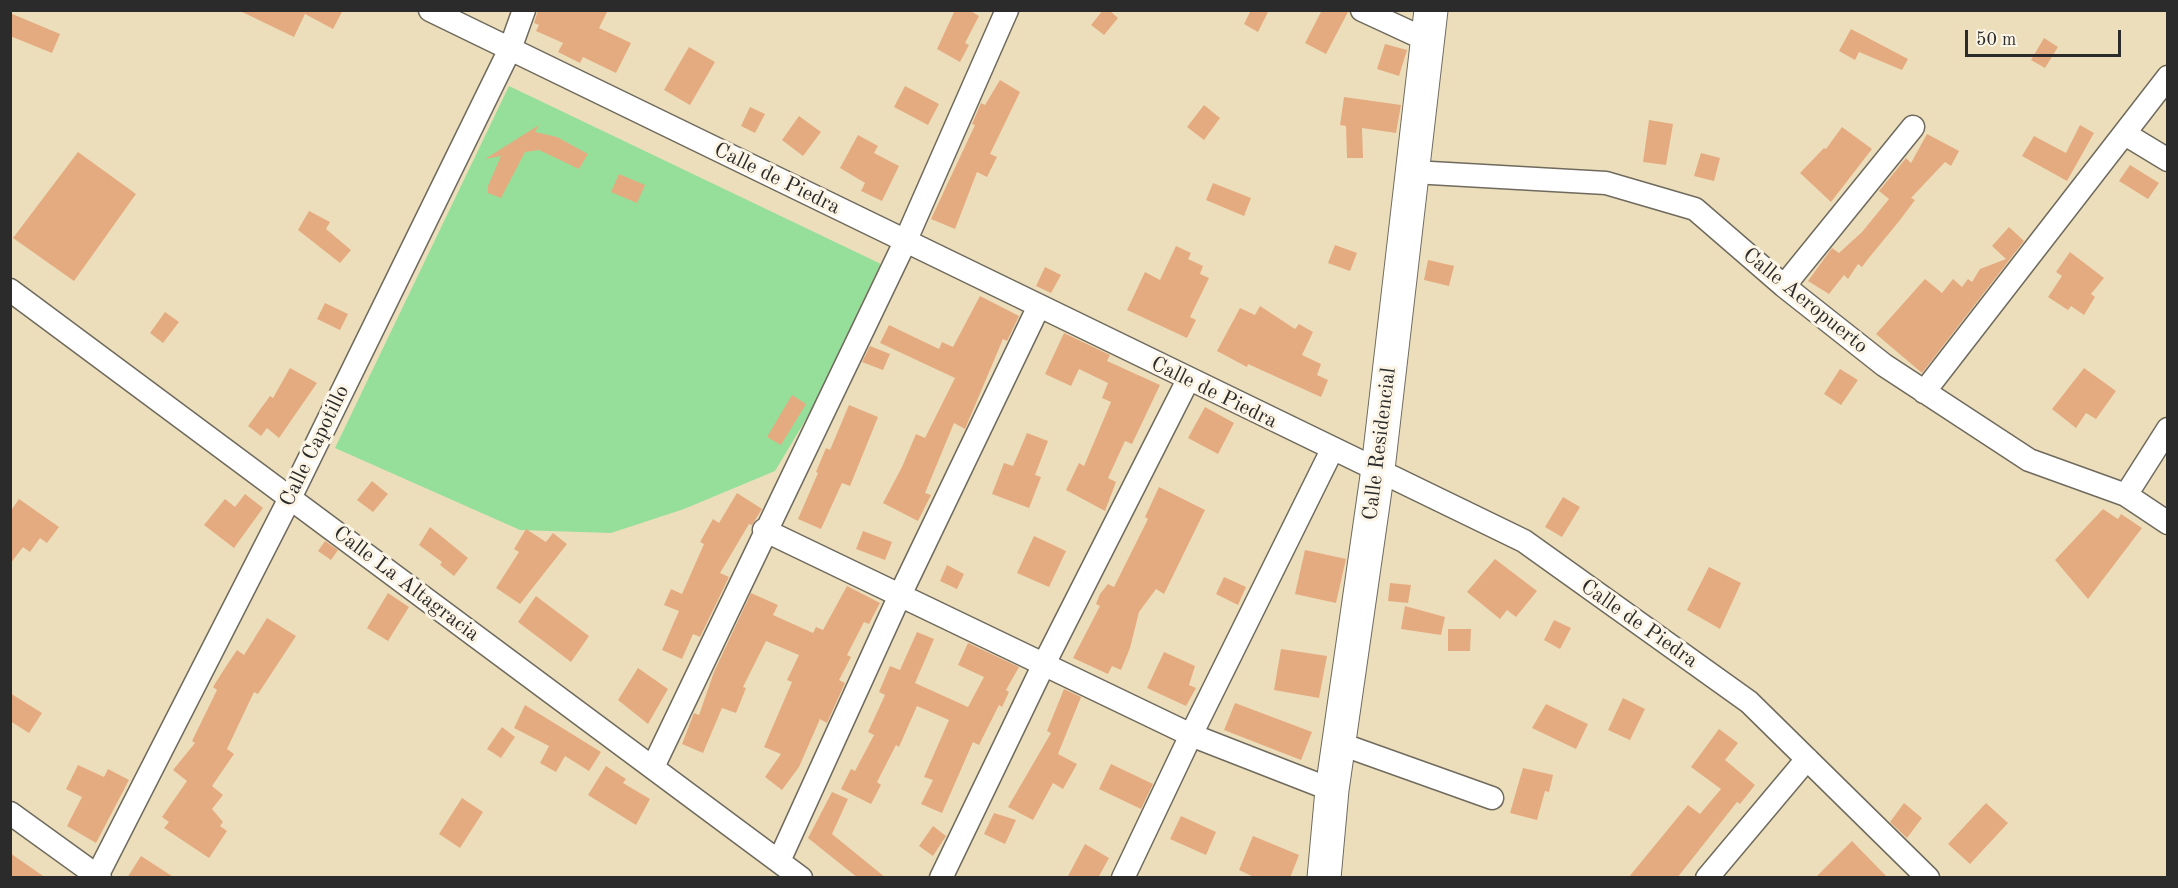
<!DOCTYPE html>
<style>
body{margin:0}
#map{position:relative;width:2178px;height:888px;overflow:hidden;background:#ecdebb;font-family:"Old Standard TT",serif}
canvas{display:block}
.frame{position:absolute;inset:0;border:12px solid #2b2b2b;pointer-events:none}
.scale{position:absolute;left:1965px;top:30px;width:156px;height:27px;box-sizing:border-box;border:3px solid #2b2b2b;border-top:0;padding-left:8px;font-size:18px;line-height:21px;white-space:nowrap;color:#2b2b2b;-webkit-text-stroke:4px #fcf5e5;paint-order:stroke}
</style>
<div id="map">
<canvas width="2178" height="888"></canvas>
<div class="frame"></div>
<div class="scale">50 m</div>
</div>
<script>
const context = document.querySelector('canvas').getContext('2d');
context.lineJoin = 'round';
function fill(path, color) { context.fillStyle = color; context.fill(path, 'evenodd'); }
const poly = rows => new Path2D(rows.map(r => 'M' + r).join(''));
function stroke(path, color, width, dash) { context.strokeStyle = color; context.lineWidth = width; context.lineCap = dash ? 'butt' : 'round'; context.setLineDash(dash || []); context.stroke(path); }
function write(font, color, halo, rows, align = 'center') {
  context.font = font + ' "Old Standard TT",serif'; context.lineWidth = 6; context.setLineDash([]); context.textBaseline = 'middle'; context.strokeStyle = halo; context.fillStyle = color; for (const [text, x, y, turn = 0] of rows) {
    context.save(); context.translate(x, y); context.rotate((+turn || 0) * Math.PI / 180); context.textAlign = isNaN(turn) ? turn : align; if (halo) context.strokeText(text, 0, 0); context.fillText(text, 0, 0); context.restore();
  }
}
fill(poly([
 [509,86,881,264,814,406,775,471,684,509,611,533,520,530,335,448]
]), '#96df9a');
fill(poly([
 [238,10,343,10,333,29,305,14,294,37],
 [538,10,608,10,599,28,631,43,616,73,583,57,580,63,558,52,563,43,536,31,539,25,534,23],
 [955,10,969,10,979,16,965,43,969,45,960,62,937,49],
 [1103,10,1109,10,1118,18,1104,35,1091,25],
 [1251,10,1269,10,1258,32,1244,24],
 [1322,10,1349,10,1326,54,1305,43],
 [10,13,60,34,52,53,10,36],
 [1851,29,1908,59,1902,70,1859,52,1855,60,1839,51],
 [2044,38,2058,47,2045,68,2031,60],
 [1385,44,1407,50,1399,76,1377,69],
 [689,47,715,62,690,105,664,90],
 [1000,80,1020,92,990,154,997,157,987,177,977,172,955,229,931,219,975,125,972,124,981,103,985,105],
 [905,86,939,104,928,125,894,107],
 [1344,97,1401,105,1396,133,1362,128,1363,158,1347,158,1346,126,1340,125],
 [1204,105,1220,118,1204,140,1187,127],
 [750,107,765,114,755,133,741,126],
 [799,116,821,132,803,156,782,140],
 [1649,120,1673,124,1666,165,1643,162],
 [539,125,535,132,557,137,588,154,579,169,539,150,525,152,501,198,488,193,488,186,501,156,485,159],
 [2080,125,2094,133,2067,181,2022,156,2034,136,2066,153],
 [1842,127,1872,149,1831,202,1800,173,1824,148,1826,149],
 [1927,134,1959,151,1951,166,1945,162,1911,198,1915,200,1900,220,1868,259,1862,267,1858,264,1848,279,1844,275,1829,294,1808,281,1832,248,1839,253,1862,232,1889,199,1879,191,1906,158,1911,163],
 [858,135,878,146,874,153,899,166,882,201,861,191,865,183,840,168],
 [78,152,136,194,74,281,13,238],
 [1701,153,1720,158,1714,181,1694,176],
 [2130,165,2159,183,2148,199,2119,181],
 [619,174,645,185,637,203,611,192],
 [1213,183,1251,198,1244,216,1206,200],
 [309,211,330,222,326,229,351,250,340,263,298,230],
 [2009,227,2024,241,1922,373,1876,334,1925,279,1942,293,1953,279,1962,287,1968,279,1972,282,1980,269,2006,259,1992,246],
 [1335,245,1357,253,1350,271,1328,263],
 [1176,246,1191,253,1188,259,1203,266,1200,274,1209,278,1190,317,1196,320,1187,338,1127,310,1145,272,1160,280],
 [2070,252,2104,278,2091,294,2095,297,2084,315,2071,306,2068,310,2048,297,2062,276,2056,272],
 [1428,260,1454,266,1449,286,1424,280],
 [1045,267,1061,275,1051,293,1036,286],
 [980,296,1019,316,1007,341,1003,339,965,429,954,423,925,493,931,495,918,521,883,503,902,467,916,434,925,438,955,378,880,343,889,325,939,349,942,342,953,347],
 [325,303,348,314,340,330,317,319],
 [1260,306,1295,329,1299,324,1313,332,1302,355,1321,364,1317,375,1328,380,1321,397,1248,364,1247,367,1217,351,1240,308,1255,315],
 [165,312,179,322,163,343,150,333],
 [1064,333,1110,355,1107,361,1160,385,1132,444,1125,441,1108,478,1116,482,1105,511,1066,490,1079,463,1084,466,1111,402,1102,398,1108,383,1079,369,1071,386,1045,374],
 [870,346,890,354,883,370,862,362],
 [290,368,317,383,279,438,267,428,261,436,248,426,270,396,273,398],
 [2084,368,2116,391,2096,419,2086,413,2076,428,2052,409],
 [1840,369,1858,380,1841,405,1824,394],
 [792,395,806,404,781,445,767,437],
 [849,405,878,417,850,486,842,483,821,529,798,519,818,473,816,472,826,448,830,450],
 [1205,407,1234,423,1218,454,1188,438],
 [1027,433,1048,441,1035,475,1041,477,1029,508,992,494,1004,463,1013,466],
 [372,481,388,494,373,512,357,500],
 [1159,487,1205,510,1164,594,1156,589,1139,612,1130,648,1121,670,1112,666,1108,674,1073,658,1100,606,1096,604,1100,594,1108,584,1114,587,1148,519,1145,517],
 [737,493,762,509,752,525,749,524,720,573,729,577,700,637,693,634,682,659,662,650,679,611,664,605,671,589,682,594,704,544,700,542,713,519,719,523],
 [245,494,263,508,234,548,204,525,225,499,235,507],
 [1563,497,1580,507,1562,537,1545,527],
 [19,499,59,527,47,543,40,538,30,552,23,547,10,564,10,512],
 [2103,509,2118,519,2121,514,2142,528,2088,599,2055,560],
 [430,527,468,558,454,576,440,565,442,562,419,545],
 [526,529,546,542,553,533,567,544,520,604,496,588,519,552,514,549],
 [863,531,892,542,885,560,856,549],
 [1034,536,1066,551,1049,587,1017,573],
 [325,541,338,550,331,560,318,551],
 [1305,550,1346,559,1336,603,1295,594],
 [1495,559,1537,591,1516,617,1507,610,1500,619,1467,592],
 [947,565,964,574,957,589,940,581],
 [1709,567,1741,583,1720,629,1687,610],
 [1224,577,1246,587,1238,605,1216,594],
 [1390,583,1411,585,1408,603,1388,601],
 [847,586,880,603,869,624,864,622,847,655,851,657,839,680,845,683,827,723,820,719,799,767,782,790,765,777,781,754,764,747,792,682,787,680,799,655,766,641,743,687,746,688,736,713,722,708,703,753,682,744,694,713,699,715,714,672,751,593,778,605,773,615,813,633,816,627,823,630],
 [388,593,409,607,388,641,367,628],
 [536,596,589,636,571,662,518,622],
 [1405,606,1445,617,1441,635,1401,629],
 [267,618,296,636,258,694,254,692,227,749,234,754,212,786,223,795,212,809,223,822,220,826,227,831,209,858,164,828,169,822,162,817,187,781,173,770,195,743,192,741,217,690,213,687,223,671,237,650,244,655],
 [1554,620,1571,628,1560,649,1544,640],
 [1448,629,1471,629,1470,651,1448,651],
 [917,632,934,639,915,683,968,707,984,677,958,665,968,643,1019,667,1006,690,1009,692,1002,707,999,705,979,745,973,742,942,813,921,804,933,780,924,777,949,720,917,706,899,747,896,745,877,782,881,785,871,804,841,789,851,769,855,771,874,735,868,732,885,695,879,692,890,666,900,670],
 [1281,649,1327,656,1319,698,1274,690],
 [1164,652,1195,666,1189,685,1196,688,1186,706,1147,688],
 [638,668,668,689,648,724,618,700],
 [1064,689,1081,697,1058,754,1077,764,1063,789,1053,783,1033,820,1008,807,1051,733,1047,731],
 [10,693,42,713,29,733,10,721],
 [1623,698,1645,709,1630,740,1608,730],
 [1235,703,1312,732,1301,760,1224,730],
 [1546,704,1588,724,1576,749,1532,728],
 [525,705,601,752,589,771,565,756,556,772,540,763,549,746,514,728],
 [502,727,515,737,501,758,487,749],
 [1719,729,1738,743,1725,760,1755,785,1740,804,1737,802,1677,878,1628,878,1688,805,1700,814,1721,789,1691,767],
 [1111,764,1153,784,1141,809,1099,789],
 [78,765,104,777,108,769,129,780,96,843,67,826,82,797,66,789],
 [606,766,626,779,623,783,650,799,636,825,588,795],
 [1523,768,1553,775,1549,792,1545,791,1537,820,1510,813],
 [832,792,848,799,832,834,886,878,858,878,808,838],
 [462,798,483,812,460,848,439,834],
 [1904,803,1922,818,1907,838,1890,822],
 [1986,803,2008,823,1970,864,1948,844],
 [994,813,1016,820,1005,844,984,834],
 [1181,816,1216,832,1206,855,1170,839],
 [933,826,946,836,933,856,919,846],
 [1253,836,1299,855,1290,878,1256,878,1239,870],
 [1852,841,1888,878,1815,878],
 [1085,844,1109,858,1098,878,1067,878],
 [10,853,46,878,10,878],
 [141,856,175,878,127,878]
]), '#e5ab80');
const minor = poly([
 [430,10,1524,541,1749,702,1928,878],
 [1362,10,1429,41],
 [2125,134,2168,160],
 [1413,172,1606,183,1695,209,1784,286,1884,365,2029,460,2126,495,2168,523],
 [1784,286,1913,127],
 [10,290,801,878],
 [1924,392,2168,77],
 [2126,495,2168,429],
 [764,530,1191,735,1332,790],
 [1338,743,1492,798],
 [653,767,905,242,1007,10],
 [10,813,100,878],
 [779,861,900,595,1038,308],
 [96,878,290,498,510,49,524,10],
 [941,878,1044,664,1188,380],
 [1123,878,1191,735,1332,450],
 [1707,878,1807,759]
]);
const secondary = poly([
 [1324,878,1332,790,1378,469,1431,10]
]);
stroke(minor, '#6f6a5d', 25);
stroke(secondary, '#6f6a5d', 35);
stroke(minor, '#fff', 22);
stroke(secondary, '#fff', 33);
write('21px', '#2b2b2b', '#fcf5e5', [
 ["Calle de Piedra",777,179,26],
 ["Calle Aeropuerto",1805,301,39],
 ["Calle de Piedra",1214,393,26],
 ["Calle Residencial",1380,444,-83],
 ["Calle Capotillo",315,446,-64],
 ["Calle La Altagracia",406,584,37],
 ["Calle de Piedra",1639,624,35]
]);
</script>
